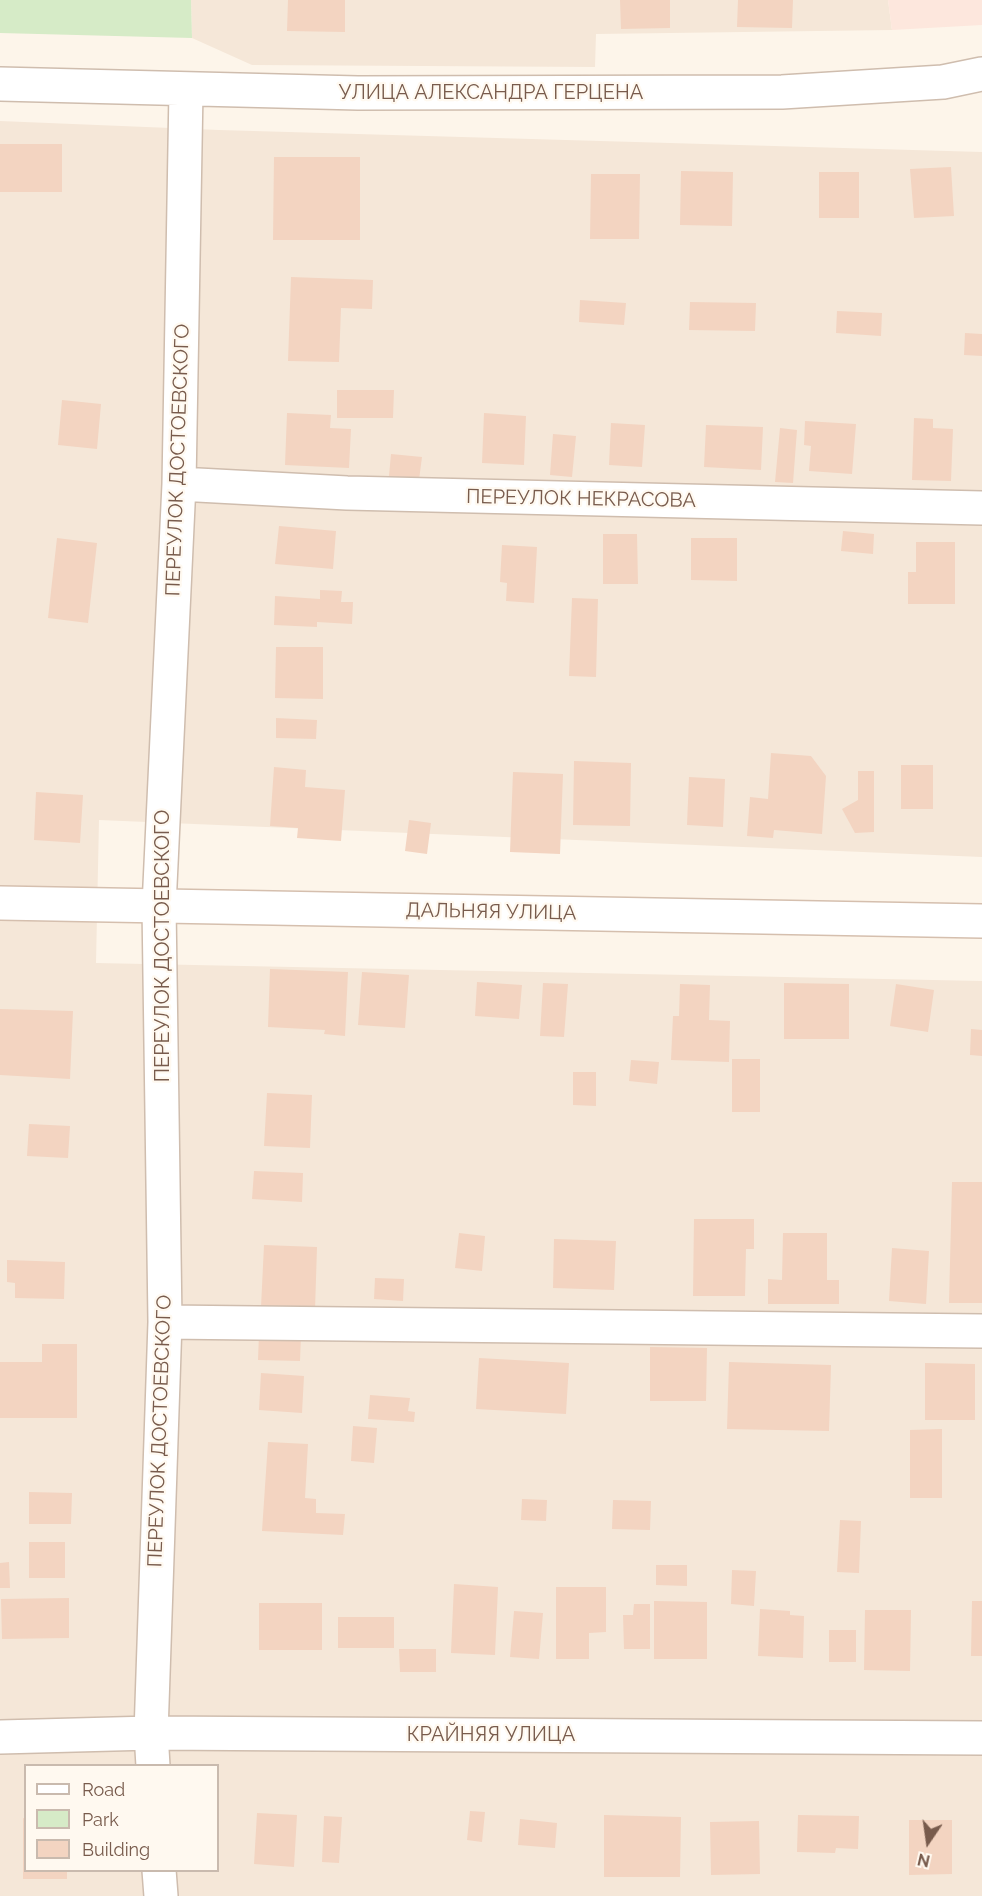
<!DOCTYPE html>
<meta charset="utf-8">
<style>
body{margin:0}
#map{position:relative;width:982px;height:1896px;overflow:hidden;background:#fdf5ea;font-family:Raleway,sans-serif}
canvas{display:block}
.legend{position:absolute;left:24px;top:1764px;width:195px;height:108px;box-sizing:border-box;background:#fff9f0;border:2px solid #c9baae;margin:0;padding:8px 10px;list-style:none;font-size:18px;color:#785b4c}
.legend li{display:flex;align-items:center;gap:12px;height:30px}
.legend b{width:30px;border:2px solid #c9baae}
.north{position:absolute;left:898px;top:1812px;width:60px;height:60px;-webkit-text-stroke:4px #fff9f0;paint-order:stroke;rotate:193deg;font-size:16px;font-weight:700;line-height:24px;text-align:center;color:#785b4c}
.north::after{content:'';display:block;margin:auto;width:21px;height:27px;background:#785b4c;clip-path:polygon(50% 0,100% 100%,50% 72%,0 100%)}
</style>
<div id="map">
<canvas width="982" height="1896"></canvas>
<ul class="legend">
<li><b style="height:8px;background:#fff"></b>Road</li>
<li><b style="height:16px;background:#d6ebc7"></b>Park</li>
<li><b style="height:16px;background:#f3d4c1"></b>Building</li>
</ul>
<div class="north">N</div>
</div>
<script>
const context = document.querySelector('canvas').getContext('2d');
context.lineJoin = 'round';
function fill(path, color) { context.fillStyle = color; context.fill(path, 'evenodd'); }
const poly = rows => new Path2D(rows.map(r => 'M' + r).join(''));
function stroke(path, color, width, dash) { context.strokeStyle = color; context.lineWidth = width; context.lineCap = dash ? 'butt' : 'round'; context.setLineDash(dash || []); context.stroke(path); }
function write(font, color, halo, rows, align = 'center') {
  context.font = font + ' Raleway,sans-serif'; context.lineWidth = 4.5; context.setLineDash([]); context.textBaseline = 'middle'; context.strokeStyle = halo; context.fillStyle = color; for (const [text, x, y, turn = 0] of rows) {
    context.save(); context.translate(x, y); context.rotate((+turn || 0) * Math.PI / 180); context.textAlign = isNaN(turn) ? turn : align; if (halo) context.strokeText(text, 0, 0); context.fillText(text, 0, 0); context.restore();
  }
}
fill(poly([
 [191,0,888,0,892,30,596,34,595,67,252,65,192,38],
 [0,121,219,130,982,152,982,857,99,820,96,963,982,981,982,1896,0,1896],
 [26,1766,218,1766,218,1870,26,1870]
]), '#f5e7d8');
fill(poly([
 [888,0,982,0,982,25,892,30]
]), '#fde7dd');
fill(poly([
 [0,0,191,0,192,38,0,33]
]), '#d6ebc7');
fill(poly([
 [288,0,345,0,345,32,287,31],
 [620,0,670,0,670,28,621,29],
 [738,0,793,0,792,28,737,27],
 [0,144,62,144,62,192,0,192],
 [274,157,360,157,360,240,273,240],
 [951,167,954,216,914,218,910,169],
 [681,171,733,172,732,226,680,225],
 [819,172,859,172,859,218,819,218],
 [591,174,640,174,639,239,590,239],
 [291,277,373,280,372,309,341,308,339,362,288,361],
 [580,300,626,303,624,325,579,322],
 [690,302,756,303,755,331,689,330],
 [837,311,882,313,881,336,836,333],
 [965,333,982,334,982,356,964,355],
 [337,390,394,390,393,418,337,418],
 [62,400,101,404,97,449,58,445],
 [287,413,331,415,330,428,351,429,349,468,285,465],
 [484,413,526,416,524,465,482,463],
 [914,418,933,419,933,428,953,429,951,481,912,480],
 [805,421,856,424,852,474,809,471,811,446,804,445],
 [611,423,645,425,642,467,609,465],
 [706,425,763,427,761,470,704,467],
 [780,428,797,430,793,483,775,482],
 [553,434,576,436,572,477,550,475],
 [391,454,422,457,419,480,389,476],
 [279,526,336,531,333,569,275,564],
 [843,531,874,534,873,554,841,551],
 [603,534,637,534,638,584,603,584],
 [57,538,97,543,88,623,48,618],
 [691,538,737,538,737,581,691,580],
 [916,542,955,542,955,604,908,604,908,572,916,572],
 [502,545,537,547,534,603,506,601,507,583,500,582],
 [320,590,342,591,341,602,353,602,352,624,317,622,317,627,274,625,275,596,320,599],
 [572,598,598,599,596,677,569,676],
 [276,647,323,647,323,699,275,698],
 [276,718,317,720,316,739,276,738],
 [771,753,811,756,826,776,822,834,774,830,773,838,747,836,750,797,768,799],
 [574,761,631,763,630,826,573,825],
 [901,765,933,765,933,809,901,809],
 [274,767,306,770,305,787,345,790,341,841,297,838,298,828,270,826],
 [858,771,874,771,874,832,855,833,842,809,858,800],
 [513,772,563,774,560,854,510,852],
 [689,777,725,779,723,827,687,825],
 [36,792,83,795,80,843,34,840],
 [409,820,431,823,427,854,405,851],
 [270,969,348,972,345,1036,324,1034,325,1030,268,1027],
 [362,972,409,975,405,1028,358,1025],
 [477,982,522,985,519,1019,475,1016],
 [543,983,568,984,564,1037,540,1036],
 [784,983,849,984,849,1039,784,1039],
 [680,984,710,985,709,1020,730,1021,729,1062,671,1060,673,1016,679,1016],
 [896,984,934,990,928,1032,890,1026],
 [0,1009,73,1011,70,1079,0,1075],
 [971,1029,982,1030,982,1056,970,1055],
 [732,1059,760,1059,760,1112,732,1112],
 [631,1060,659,1062,657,1084,629,1081],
 [573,1072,596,1072,596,1106,573,1105],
 [267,1093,312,1095,310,1148,264,1146],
 [29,1124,70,1126,68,1158,27,1156],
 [254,1171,303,1173,302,1202,252,1199],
 [952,1182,982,1182,982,1303,949,1303],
 [694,1219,754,1219,754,1249,746,1249,745,1296,693,1296],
 [459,1233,485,1236,482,1271,455,1268],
 [783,1233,827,1233,827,1280,839,1280,839,1304,768,1304,768,1279,782,1280],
 [554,1239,616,1241,614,1290,553,1288],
 [264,1245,317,1247,315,1310,261,1307],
 [892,1248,929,1251,926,1304,889,1301],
 [7,1260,65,1262,64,1299,15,1298,15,1283,7,1282],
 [375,1278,404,1279,403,1301,374,1299],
 [259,1334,301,1335,300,1361,258,1360],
 [42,1344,77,1344,77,1418,0,1418,0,1362,42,1362],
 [650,1347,707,1348,706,1401,650,1401],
 [479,1358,569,1363,566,1414,476,1409],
 [729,1362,831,1365,829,1431,727,1429],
 [925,1363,975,1364,975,1420,925,1420],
 [261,1373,304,1376,302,1413,259,1410],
 [370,1395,410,1398,408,1411,415,1412,414,1422,368,1419],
 [353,1426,377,1428,374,1463,351,1461],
 [942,1429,942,1498,910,1498,910,1430],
 [268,1442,308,1444,305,1498,316,1499,316,1513,345,1514,343,1535,262,1531],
 [29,1492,72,1493,71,1524,29,1524],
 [522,1499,547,1500,546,1521,521,1520],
 [613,1500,651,1501,650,1530,612,1529],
 [840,1520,861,1521,859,1573,837,1572],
 [29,1542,65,1542,65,1578,29,1578],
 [9,1562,10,1588,0,1588,0,1563],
 [656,1565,687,1565,687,1586,656,1585],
 [732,1570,756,1571,754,1606,731,1604],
 [454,1584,498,1587,495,1655,451,1653],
 [556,1587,606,1587,606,1632,589,1633,589,1659,556,1659],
 [69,1598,69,1638,2,1639,1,1599],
 [654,1601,707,1602,707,1659,654,1659],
 [972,1601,982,1601,982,1656,971,1656],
 [259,1603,322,1603,322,1650,259,1650],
 [634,1604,650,1604,650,1649,624,1649,623,1615,633,1615],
 [760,1609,790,1611,790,1615,804,1616,803,1658,758,1656],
 [865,1610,911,1610,910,1671,864,1670],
 [514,1611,543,1613,539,1659,510,1657],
 [338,1617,394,1617,394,1648,338,1648],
 [829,1630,856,1630,856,1662,829,1662],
 [399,1649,436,1649,436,1672,400,1672],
 [470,1811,485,1812,482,1842,467,1840],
 [257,1813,297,1815,294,1867,254,1864],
 [604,1815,681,1817,680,1877,604,1877],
 [798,1815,859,1816,858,1849,836,1848,835,1853,797,1852],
 [324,1816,342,1817,339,1863,322,1862],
 [23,1818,26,1819,26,1870,67,1870,67,1879,23,1879],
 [520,1819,557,1823,555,1848,518,1845],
 [909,1820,952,1820,952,1874,909,1875],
 [759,1821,760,1874,711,1875,710,1822]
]), '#f3d4c1');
const minor = poly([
 [0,84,358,93,782,92,943,82,982,74],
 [179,484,347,493,982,508],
 [165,1322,982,1331],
 [0,1737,151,1733,982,1738],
 [153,1766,151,1733,165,1322,159,906,179,484,186,90],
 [159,1870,161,1896]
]);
const secondary = poly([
 [0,903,982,921]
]);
stroke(minor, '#cfbdae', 36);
stroke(secondary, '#d5bfae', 36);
stroke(minor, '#fff', 33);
stroke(secondary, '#fff', 33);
write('20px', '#785b4c', '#fff9f0', [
 ["УЛИЦА АЛЕКСАНДРА ГЕРЦЕНА",491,93],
 ["ПЕРЕУЛОК ДОСТОЕВСКОГО",178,460,-88],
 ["ПЕРЕУЛОК НЕКРАСОВА",581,499,1],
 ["ДАЛЬНЯЯ УЛИЦА",491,912,1],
 ["ПЕРЕУЛОК ДОСТОЕВСКОГО",163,946,-90],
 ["ПЕРЕУЛОК ДОСТОЕВСКОГО",160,1431,-88],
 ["КРАЙНЯЯ УЛИЦА",491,1735]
]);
</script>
